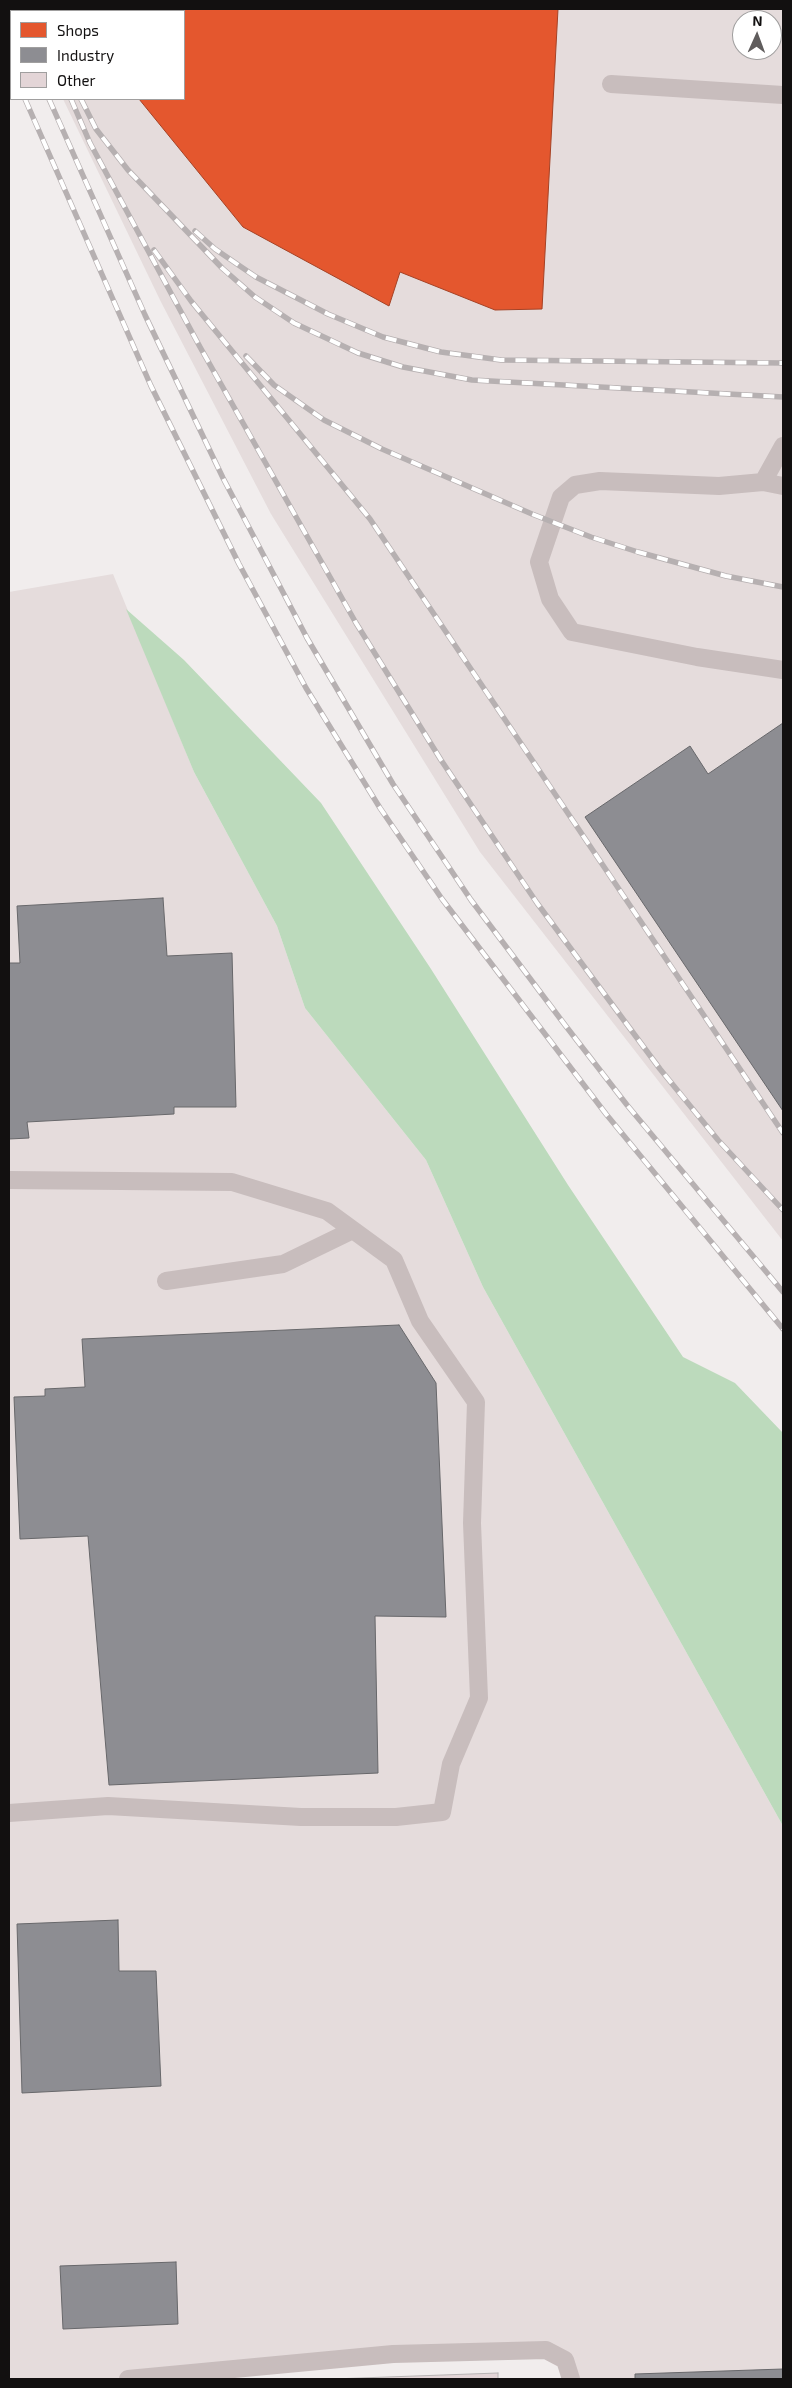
<!DOCTYPE html>
<style>
body{margin:0}
#map{position:relative;width:792px;height:2388px;overflow:hidden;background:#f1eded;font-family:"Exo 2",sans-serif}
canvas{display:block}
.frame{position:absolute;inset:0;border:10px solid #121010;pointer-events:none}
.legend{position:absolute;left:10px;top:10px;width:175px;height:90px;box-sizing:border-box;background:#fff;border:1px solid #a09f9f;margin:0;padding:6px 9px;list-style:none;font-size:15px;color:#121010}
.legend li{display:flex;align-items:center;gap:10px;height:25px}
.legend b{width:25px;border:1px solid #a09f9f}
.north{position:absolute;left:732px;top:10px;width:50px;height:50px;box-sizing:border-box;background:#fff;border:1px solid #a09f9f;border-radius:50%;rotate:2deg;font-size:14px;font-weight:700;line-height:20px;text-align:center;color:#121010}
.north::after{content:'';display:block;margin:auto;width:18px;height:22px;background:#605d5d;clip-path:polygon(50% 0,100% 100%,50% 72%,0 100%)}
</style>
<div id="map">
<canvas width="792" height="2388"></canvas>
<div class="frame"></div>
<ul class="legend">
<li><b style="height:14px;background:#e4572e"></b>Shops</li>
<li><b style="height:14px;background:#8d8d92"></b>Industry</li>
<li><b style="height:14px;background:#e3d5d7"></b>Other</li>
</ul>
<div class="north">N</div>
</div>
<script>
const context = document.querySelector('canvas').getContext('2d');
context.lineJoin = 'round';
function fill(path, color) { context.fillStyle = color; context.fill(path, 'evenodd'); }
const poly = rows => new Path2D(rows.map(r => 'M' + r).join(''));
function stroke(path, color, width, dash) { context.strokeStyle = color; context.lineWidth = width; context.lineCap = dash ? 'butt' : 'round'; context.setLineDash(dash || []); context.stroke(path); }
fill(poly([
 [19,9,783,9,783,1241,480,852,271,514,161,302,63,99,184,99,184,11,21,11],
 [742,20,772,20,772,50,742,50],
 [113,574,194,772,277,926,305,1008,426,1160,483,1287,783,1826,783,2379,571,2379,546,2350,128,2379,9,2379,9,592]
]), '#e5dcdc');
fill(poly([
 [126,609,184,660,321,803,431,969,568,1185,683,1357,735,1383,783,1433,783,1826,483,1287,426,1160,305,1008,277,926,194,772]
]), '#bcdabc');
const shops = poly([
 [97,9,558,9,542,309,495,310,400,272,389,306,243,227,139,99,184,99,184,11,98,11,97,9]
]);
fill(shops, '#e4572e');
stroke(shops, '#a54225', 1);
const industry = poly([
 [783,723,783,1111,585,817,690,746,708,774,783,723],
 [163,898,167,956,232,953,236,1107,174,1107,174,1114,27,1122,29,1138,9,1139,9,963,20,963,17,906,163,898],
 [399,1325,436,1383,446,1617,375,1616,378,1773,109,1785,88,1536,20,1539,14,1397,45,1396,45,1389,85,1387,82,1339,399,1325],
 [118,1920,119,1971,156,1971,161,2086,22,2093,17,1924,118,1920],
 [176,2262,178,2324,63,2329,60,2266,176,2262],
 [783,2369,783,2379,635,2379,635,2374,783,2369]
]);
fill(industry, '#8d8d92');
stroke(industry, '#68686b', 1);
const building = poly([
 [498,2373,498,2379,332,2379,498,2373]
]);
fill(building, '#e3d5d7');
stroke(building, '#b7b4b4', 1);
stroke(poly([
 [611,84,783,95],
 [783,446,763,482,719,486,600,481,575,485,561,497,539,562,550,599,572,632,697,657,783,670],
 [763,482,783,486],
 [9,1180,232,1182,327,1211,394,1260,420,1321,476,1402,472,1523,479,1698,451,1764,442,1812,396,1817,301,1817,108,1806,9,1813],
 [166,1281,283,1264,353,1230],
 [128,2379,393,2354,546,2350,565,2360,571,2379]
]), '#c8bdbd', 18);
const rail = poly([
 [9,9,11,14],
 [33,9,34,11],
 [9,61,11,67],
 [25,99,151,386,239,564,306,688,380,808,442,899,606,1114,783,1329],
 [49,99,145,315,223,478,307,638,393,784,471,900,565,1025,627,1105,783,1292],
 [71,99,90,143,200,347,356,623,441,760,537,903,660,1069,718,1140,783,1210],
 [81,99,96,129,128,170,222,268,255,297,294,323,358,353,403,367,472,380,783,397],
 [195,231,215,249,256,277,328,314,383,337,441,352,501,360,783,363],
 [154,250,191,301,370,519,783,1133],
 [246,356,274,385,324,420,382,449,532,514,591,537,638,552,726,576,783,587]
]);
stroke(rail, '#b6b0b1', 5.5);
stroke(rail, '#fff', 4, [11]);
</script>
